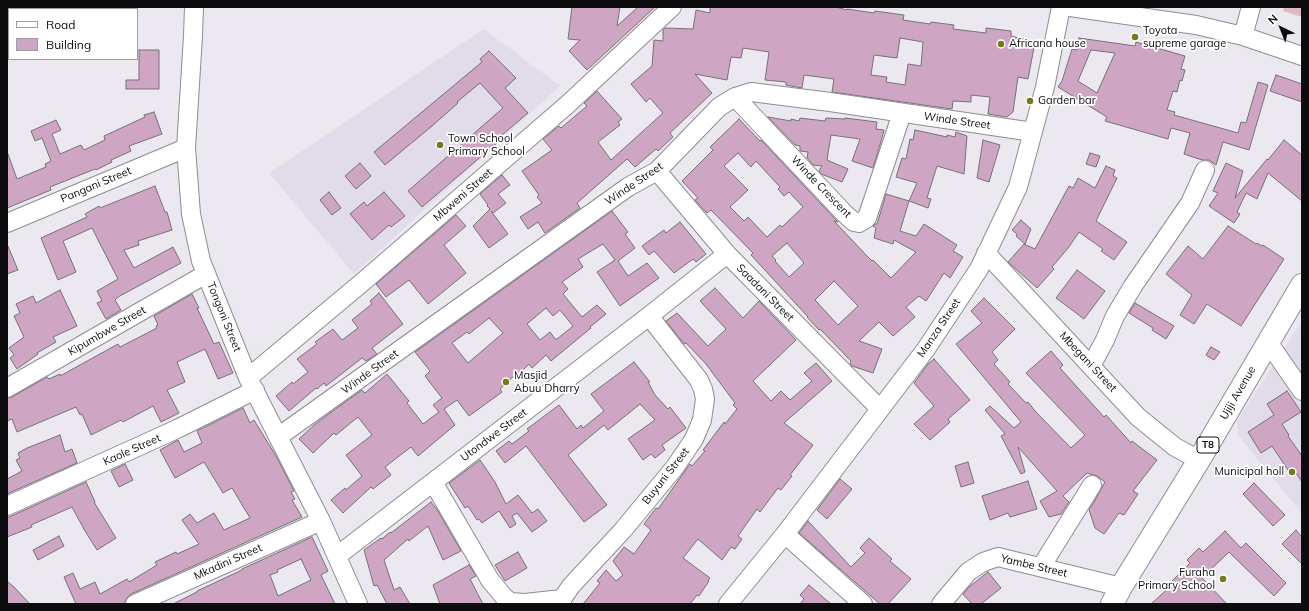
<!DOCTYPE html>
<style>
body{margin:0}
#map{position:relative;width:1309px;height:611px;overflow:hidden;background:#ebe8f0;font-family:Mulish,sans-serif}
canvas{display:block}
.frame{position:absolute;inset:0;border:8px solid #0c0b0e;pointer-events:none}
.legend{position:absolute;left:8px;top:8px;width:130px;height:52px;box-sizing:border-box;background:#fff;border:1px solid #9e9d9f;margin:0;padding:5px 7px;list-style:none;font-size:12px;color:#0c0b0e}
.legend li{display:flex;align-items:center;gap:8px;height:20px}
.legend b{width:20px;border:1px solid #9e9d9f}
.north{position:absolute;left:1261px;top:8px;width:40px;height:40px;-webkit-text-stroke:3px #fff;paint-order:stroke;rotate:317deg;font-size:11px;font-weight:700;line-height:16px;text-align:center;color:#0c0b0e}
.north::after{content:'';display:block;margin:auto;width:14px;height:18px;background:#0c0b0e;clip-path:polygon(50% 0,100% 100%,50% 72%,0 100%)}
</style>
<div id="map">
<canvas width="1309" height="611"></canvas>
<div class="frame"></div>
<ul class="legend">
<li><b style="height:5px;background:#fff"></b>Road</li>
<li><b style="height:11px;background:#cea5c3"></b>Building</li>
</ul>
<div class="north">N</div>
</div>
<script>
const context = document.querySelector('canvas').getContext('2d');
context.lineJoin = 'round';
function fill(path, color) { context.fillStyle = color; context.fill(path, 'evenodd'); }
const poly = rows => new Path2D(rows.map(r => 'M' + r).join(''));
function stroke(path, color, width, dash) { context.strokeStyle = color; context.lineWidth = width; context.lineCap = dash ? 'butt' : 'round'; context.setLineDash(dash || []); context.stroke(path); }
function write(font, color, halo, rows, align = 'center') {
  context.font = font + ' Mulish,sans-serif'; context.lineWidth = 3.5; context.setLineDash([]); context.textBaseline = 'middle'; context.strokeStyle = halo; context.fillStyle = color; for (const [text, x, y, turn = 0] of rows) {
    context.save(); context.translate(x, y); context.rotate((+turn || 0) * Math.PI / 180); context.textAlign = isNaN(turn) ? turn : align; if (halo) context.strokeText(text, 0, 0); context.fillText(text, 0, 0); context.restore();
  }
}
fill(poly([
 [484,29,560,86,354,274,269,173],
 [1302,321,1302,514,1238,435,1237,421]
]), '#e2dcea');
fill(poly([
 [1284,7,1302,7,1302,17,1283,11]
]), '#dfbabf');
const building = poly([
 [572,7,620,7,617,26,638,7,655,7,587,70,569,51,580,40,568,39,572,7],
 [710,7,836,7,847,10,847,9,874,13,875,11,904,15,903,20,930,24,931,22,954,25,953,29,986,33,986,28,1011,31,1011,36,1035,42,1028,79,1018,77,1013,112,1007,117,988,114,990,97,971,95,971,102,953,101,952,109,832,92,834,79,804,75,802,88,786,85,786,82,765,80,769,52,743,48,741,58,731,57,727,80,695,74,712,93,670,133,673,137,658,151,656,149,635,167,627,159,577,203,580,208,545,233,538,222,528,229,520,217,542,203,537,197,539,195,522,171,552,150,543,139,559,126,561,128,587,106,584,103,597,91,622,119,618,122,620,125,598,142,611,160,663,113,650,98,646,102,631,84,652,66,654,40,663,41,663,30,665,28,693,29,696,10,710,13,710,7],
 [900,38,923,42,921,66,908,64,905,85,886,82,887,77,871,75,874,55,897,58,900,38],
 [1079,38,1135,46,1136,42,1185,56,1181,69,1185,70,1182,81,1180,80,1177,92,1173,91,1167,110,1175,112,1174,115,1238,133,1241,122,1246,123,1258,82,1268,85,1249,150,1223,142,1216,165,1209,160,1202,160,1184,154,1190,133,1171,128,1168,139,1105,121,1107,117,1058,87,1062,81,1072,49,1077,50,1079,38],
 [1091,50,1115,53,1097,93,1078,81,1091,50],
 [139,50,159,50,159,89,126,89,126,80,139,80,139,50],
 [489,51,516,78,505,88,528,113,502,135,504,137,422,207,408,191,503,108,480,83,457,102,458,103,432,126,385,165,374,152,482,62,480,59,489,51],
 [1276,75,1302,84,1302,102,1270,91,1276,75],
 [154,112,162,134,129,146,131,151,111,160,112,162,96,170,95,169,50,187,51,190,7,208,7,154,8,154,17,179,46,167,45,164,51,161,42,138,35,141,31,131,56,120,61,130,52,134,60,154,81,145,84,150,105,140,104,136,145,117,144,115,154,112],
 [768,117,791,121,791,119,799,121,800,118,825,121,826,118,845,119,845,118,877,122,876,129,884,130,882,138,873,168,852,161,860,139,831,135,827,160,848,169,842,182,821,174,819,171,822,166,813,165,807,158,808,152,800,151,800,146,795,145,768,117],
 [739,119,760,141,761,140,838,222,834,221,868,257,872,261,873,260,891,278,916,252,894,240,893,244,874,238,876,228,873,226,875,224,877,224,886,194,909,201,900,231,916,236,924,224,957,245,953,251,963,257,950,278,944,273,926,301,919,296,906,307,915,317,893,336,879,322,859,341,882,349,873,373,852,366,850,363,851,361,820,329,819,330,807,317,808,317,751,255,753,253,711,210,707,213,695,200,698,198,682,181,713,150,710,147,739,119],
 [738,153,751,167,756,161,780,187,778,189,784,196,789,192,803,207,782,227,780,225,767,237,748,217,744,221,730,207,748,190,724,166,738,153],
 [787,243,804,263,789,277,775,261,776,260,772,256,787,243],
 [834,281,858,306,838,325,815,300,834,281],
 [915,130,947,137,947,135,955,137,956,132,967,136,964,174,937,166,927,198,931,199,928,208,909,201,917,183,896,177,902,158,906,159,910,139,913,140,915,130],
 [983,140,1000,145,989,182,977,178,983,140],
 [1284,140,1302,155,1302,201,1268,173,1257,199,1246,193,1237,212,1240,214,1234,223,1209,206,1218,193,1213,191,1226,163,1243,171,1235,198,1267,159,1268,160,1284,140],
 [1090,153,1100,156,1096,167,1086,164,1090,153],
 [360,163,371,176,356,189,345,176,360,163],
 [1106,166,1115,170,1113,176,1117,178,1096,221,1127,242,1114,260,1101,251,1103,249,1079,232,1069,247,1052,267,1054,269,1037,288,1008,262,1024,244,1035,249,1069,186,1073,188,1078,178,1095,188,1106,166],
 [502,175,510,185,498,194,506,203,493,213,491,211,508,234,489,248,473,226,490,209,487,206,488,205,480,194,502,175],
 [155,186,165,212,167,212,172,230,138,241,139,245,124,250,134,268,173,247,181,263,118,297,115,300,121,310,106,319,97,303,102,301,97,291,118,279,92,228,63,241,76,272,58,280,41,238,87,217,85,214,99,206,100,208,155,186],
 [329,192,341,208,332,215,320,200,329,192],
 [384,192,405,216,391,227,389,225,372,240,350,214,364,202,367,206,384,192],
 [612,211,628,232,625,234,635,248,618,261,628,276,647,263,659,278,620,306,597,272,615,260,603,244,578,259,583,267,562,282,568,289,563,294,582,317,597,305,606,314,590,327,591,328,551,361,546,355,532,368,529,364,518,375,516,374,500,389,502,392,469,416,457,400,444,409,455,425,418,456,411,447,385,467,391,475,373,489,371,487,343,513,331,500,345,488,346,490,362,476,346,455,372,435,358,417,336,435,334,433,313,453,299,439,314,425,330,413,362,390,365,393,387,374,409,401,407,403,423,424,439,412,433,405,442,398,425,376,430,371,415,352,612,211],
 [546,308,553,316,560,310,573,326,557,339,555,339,550,332,540,340,527,324,546,308],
 [489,318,503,333,468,363,452,343,467,332,469,334,489,318],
 [456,215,466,226,444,245,466,273,428,304,409,280,386,297,376,284,456,215],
 [1021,220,1031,229,1025,244,1016,236,1017,234,1012,230,1021,220],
 [680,222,706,254,696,262,693,259,674,273,654,251,649,255,642,246,664,230,666,233,680,222],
 [1228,226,1256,244,1257,243,1262,246,1263,245,1284,259,1241,326,1207,304,1194,324,1180,315,1192,295,1166,274,1188,246,1203,259,1228,226],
 [7,244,18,270,7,274,7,244],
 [1077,270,1105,291,1084,319,1056,298,1077,270],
 [715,288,743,318,759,301,796,340,753,381,771,401,781,391,790,400,812,381,804,373,816,363,832,381,784,423,813,445,790,475,792,476,781,490,778,488,760,512,757,509,738,536,742,539,735,549,731,547,722,560,698,539,683,558,710,578,708,580,709,581,699,596,697,595,690,604,583,604,600,583,597,581,606,570,616,581,623,575,613,561,624,547,634,554,651,530,644,524,656,508,658,509,690,464,692,466,705,451,703,450,724,422,725,424,737,409,733,405,735,403,706,364,686,343,684,344,666,321,677,313,708,346,726,329,700,301,715,288],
 [60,290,77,326,53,337,56,342,37,353,38,354,17,369,10,358,14,355,9,348,24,337,14,316,20,313,16,304,33,296,36,303,60,290],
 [379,293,403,324,372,348,377,354,366,361,362,358,326,386,324,383,317,389,316,388,289,411,276,396,292,382,293,384,308,372,297,359,317,344,315,342,333,329,342,340,358,328,352,320,372,304,370,301,379,293],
 [192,294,199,308,197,308,214,344,219,342,233,373,218,379,205,349,177,362,185,382,167,390,179,413,161,422,153,406,123,422,121,420,91,435,82,414,80,415,76,407,17,432,12,419,7,421,7,398,12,397,47,377,49,379,60,374,60,376,118,344,120,347,157,328,156,326,158,325,154,316,192,294],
 [984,298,1015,329,992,352,998,360,994,364,1010,382,1008,384,1026,403,1028,402,1035,411,1071,448,1085,435,1026,373,1051,351,1063,365,1060,368,1104,417,1106,415,1131,443,1132,441,1157,460,1133,491,1138,494,1124,515,1119,513,1104,534,1095,528,1089,510,1094,502,1105,482,1097,476,1087,473,1063,496,1069,502,1061,514,1049,517,1040,501,1057,491,1018,447,1025,472,1021,474,1001,436,1005,434,985,410,990,406,1014,428,1021,422,956,344,982,323,971,311,984,298],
 [1135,303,1174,326,1166,339,1152,330,1153,328,1129,313,1135,303],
 [1211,347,1220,352,1214,360,1206,355,1211,347],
 [934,359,970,400,948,419,950,422,930,440,914,424,934,406,914,383,928,364,934,359],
 [634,362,650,382,648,382,655,395,668,409,670,407,686,428,662,445,665,450,655,458,651,454,643,460,628,439,655,420,640,404,608,430,604,425,568,455,607,505,584,522,526,446,505,463,496,451,509,441,512,444,529,431,527,429,559,405,577,429,581,425,583,428,604,411,591,394,634,362],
 [1287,391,1301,412,1282,424,1289,435,1288,436,1302,456,1302,482,1294,470,1290,473,1272,446,1261,453,1248,432,1274,415,1267,404,1287,391],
 [243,408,250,423,254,420,276,456,294,491,291,492,295,499,292,500,302,517,131,594,127,598,124,604,76,604,64,577,73,573,80,589,95,582,100,594,127,579,129,582,157,565,155,562,176,552,177,554,199,544,182,520,190,514,197,523,214,513,224,530,250,518,232,488,223,493,204,462,175,478,160,450,178,440,184,452,202,443,197,431,243,408],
 [60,435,65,452,72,449,77,463,7,494,7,479,22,471,16,460,20,458,18,453,27,448,60,435],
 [480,460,495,482,506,504,518,495,532,513,538,509,547,521,532,532,517,513,512,516,516,524,510,528,499,511,482,523,479,519,477,520,468,506,465,508,449,483,480,460],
 [968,462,974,483,961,487,955,466,968,462],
 [125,464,133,480,119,487,111,471,125,464],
 [840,479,852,489,827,519,817,510,840,479],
 [1028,481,1037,509,1010,517,1008,513,990,520,982,496,1028,481],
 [86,482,95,502,94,502,116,538,97,550,85,531,72,507,31,525,32,527,7,537,7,518,86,482],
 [1254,483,1285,515,1273,526,1243,494,1254,483],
 [431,502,438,511,461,551,443,560,428,526,409,541,408,539,384,560,394,590,400,587,410,604,387,604,377,585,374,586,364,550,381,538,382,539,390,532,391,533,431,502],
 [808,521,851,567,865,553,860,548,869,538,892,559,890,561,911,579,888,604,880,604,799,533,808,521],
 [1296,530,1302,537,1302,564,1282,544,1296,530],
 [1225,531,1241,548,1246,543,1286,583,1274,596,1229,552,1202,578,1227,604,1151,604,1172,585,1170,583,1190,563,1187,560,1199,548,1203,552,1225,531],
 [59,536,64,546,38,560,33,550,59,536],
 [312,537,328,571,321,575,335,604,173,604,197,592,197,591,242,570,242,569,312,537],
 [301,559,311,580,278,596,270,575,278,572,277,570,301,559],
 [518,552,527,568,505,581,495,565,518,552],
 [469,565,476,576,470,579,483,604,440,604,433,585,469,565],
 [988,572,1001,588,981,604,972,604,963,594,969,587,988,572],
 [7,581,14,587,30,604,7,604,7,581],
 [809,585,831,604,800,604,804,599,800,595,809,585]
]);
fill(building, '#cea5c3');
stroke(building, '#777175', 1);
const minor = poly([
 [194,7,193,36,186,148,191,214,201,261,248,378,321,521,358,604],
 [1070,7,1196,25,1243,36,1302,56],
 [1243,36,1251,7],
 [735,97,845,214,854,222,859,223,867,218,902,113],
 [657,171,727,254,880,409],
 [7,223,186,148],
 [986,253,1138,417,1175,447,1199,460],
 [1268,342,1302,391],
 [1091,366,1105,340,1115,316,1133,286,1190,203,1205,170],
 [248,378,365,280,568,104,672,7],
 [7,388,206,274],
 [278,437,628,187,657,171,719,107,735,97,751,92,830,102,1033,132],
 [433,482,490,580,504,597,510,602,525,603,562,599],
 [7,506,177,429,255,390],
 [785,534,863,604],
 [337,556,649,316,727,254],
 [1041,567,1092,485],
 [135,604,321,521],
 [562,604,562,599,571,586,623,530,675,467,694,439,702,420,705,399,703,389,699,380,649,316],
 [728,604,785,534,926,349,979,269,1018,187,1045,87,1061,7],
 [941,604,968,572,983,562,998,557,1121,587]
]);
const highway = poly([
 [1112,604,1121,587,1199,460,1302,285]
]);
stroke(minor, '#8f8c94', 20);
stroke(highway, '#8f8c94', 24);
stroke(minor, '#fff', 18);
stroke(highway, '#fff', 22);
stroke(poly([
 [27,9,30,7],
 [65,9,68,7],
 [7,22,9,21],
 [7,46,9,45]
]), '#363539', 3, [5, 5]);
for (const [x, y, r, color] of [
 [1135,37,4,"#79781e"],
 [1001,44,4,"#79781e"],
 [1030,101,4,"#79781e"],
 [440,145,4,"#79781e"],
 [506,382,4,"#79781e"],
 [1292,472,4,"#79781e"],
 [1223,579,4,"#79781e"]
]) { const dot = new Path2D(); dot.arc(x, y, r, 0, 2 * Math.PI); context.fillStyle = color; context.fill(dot); stroke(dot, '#fff', 1.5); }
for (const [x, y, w] of [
 [1208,445,22]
]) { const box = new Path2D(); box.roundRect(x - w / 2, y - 8, w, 16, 3); context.fillStyle = '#fff'; context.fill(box); stroke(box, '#0c0b0e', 1); }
write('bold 10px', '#0c0b0e', null, [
 ["T8",1208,445]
]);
write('11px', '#0c0b0e', '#fff', [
 ["Toyota",1143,31],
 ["supreme garage",1143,44],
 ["Africana house",1009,44],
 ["Garden bar",1038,101],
 ["Town School",448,139],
 ["Primary School",448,152],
 ["Masjid",514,376],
 ["Abuu Dharry",514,389],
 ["Municipal holl",1284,472,"right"],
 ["Furaha",1215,573,"right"],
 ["Primary School",1215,586,"right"]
], 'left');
write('11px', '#0c0b0e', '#fff', [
 ["Winde Street",957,121,8],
 ["Winde Street",634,184,-34],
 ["Pangani Street",96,185,-23],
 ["Winde Crescent",821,187,46],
 ["Mbweni Street",463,195,-41],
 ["Saadani Street",765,293,45],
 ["Tongoni Street",224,317,68],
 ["Manza Street",939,328,-56],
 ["Kipumbwe Street",107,331,-30],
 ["Mbegani Street",1088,362,47],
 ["Winde Street",370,372,-36],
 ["Ujiji Avenue",1238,393,-60],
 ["Utondwe Street",494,435,-37],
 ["Kaole Street",132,450,-24],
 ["Buyuni Street",666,476,-52],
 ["Mkadini Street",228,562,-24],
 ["Yambe Street",1034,566,13]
]);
</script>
